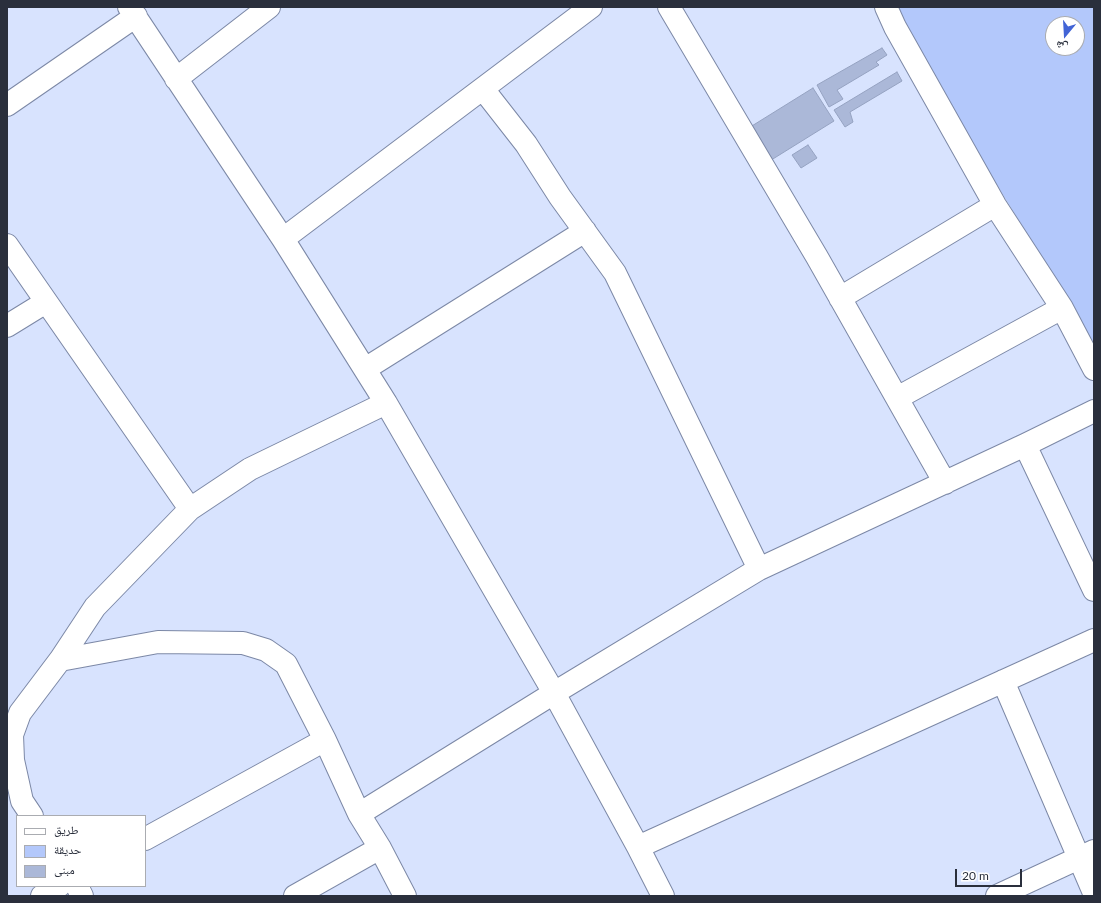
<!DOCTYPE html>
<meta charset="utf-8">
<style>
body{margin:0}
#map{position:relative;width:1101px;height:903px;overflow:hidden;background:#d8e3fe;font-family:Lato,"Noto Naskh Arabic",sans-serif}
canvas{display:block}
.frame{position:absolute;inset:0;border:8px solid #2a2f3c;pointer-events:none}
.legend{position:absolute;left:16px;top:815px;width:130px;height:72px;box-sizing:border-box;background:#fff;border:1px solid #aaacb1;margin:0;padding:5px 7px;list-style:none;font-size:12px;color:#2a2f3c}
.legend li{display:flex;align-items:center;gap:8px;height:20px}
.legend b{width:20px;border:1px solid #aaacb1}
.north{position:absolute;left:1045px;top:16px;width:40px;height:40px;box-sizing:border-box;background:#fff;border:1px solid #aaacb1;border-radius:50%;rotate:198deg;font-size:11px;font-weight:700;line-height:16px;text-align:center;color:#2a2f3c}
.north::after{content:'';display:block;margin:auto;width:14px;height:18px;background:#4264d6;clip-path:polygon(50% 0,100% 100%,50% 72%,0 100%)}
.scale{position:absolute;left:955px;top:869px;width:67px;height:18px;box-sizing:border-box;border:2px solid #2a2f3c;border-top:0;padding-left:5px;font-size:12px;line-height:14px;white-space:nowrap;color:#2a2f3c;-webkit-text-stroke:3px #fff;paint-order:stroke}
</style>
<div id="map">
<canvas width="1101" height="903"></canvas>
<div class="frame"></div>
<ul class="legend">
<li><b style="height:5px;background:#fff"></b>طريق</li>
<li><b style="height:11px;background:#b3c8fb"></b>حديقة</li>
<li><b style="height:11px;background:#abb8d8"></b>مبنى</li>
</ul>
<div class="north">ش</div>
<div class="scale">20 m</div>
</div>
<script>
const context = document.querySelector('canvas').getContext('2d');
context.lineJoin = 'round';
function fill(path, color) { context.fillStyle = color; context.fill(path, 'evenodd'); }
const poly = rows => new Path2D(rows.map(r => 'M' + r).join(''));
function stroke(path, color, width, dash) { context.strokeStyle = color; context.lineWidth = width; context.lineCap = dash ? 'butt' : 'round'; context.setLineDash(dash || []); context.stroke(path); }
fill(poly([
 [888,7,1094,7,1094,343],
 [1053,24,1077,24,1077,48,1053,48]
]), '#b3c8fb');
const building = poly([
 [882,48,887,55,876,62,879,65,837,90,843,99,829,107,817,85,882,48],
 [897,72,902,81,850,112,853,122,845,127,834,110,897,72],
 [813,88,834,121,768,162,747,129,813,88],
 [808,145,817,158,801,168,792,155,808,145]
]);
fill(building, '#abb8d8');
stroke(building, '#95a2c1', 1);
const street = poly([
 [129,7,283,239,386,403,554,693,638,847,663,896],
 [669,7,817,257,945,483],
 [886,7,895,27,995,205,1062,308,1094,369],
 [176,79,269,7],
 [483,89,526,144,560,197,615,273,759,569],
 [7,105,136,16],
 [283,239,591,7],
 [7,245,190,509],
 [840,298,995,205],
 [7,326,46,302],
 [365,369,585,231],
 [897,398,1062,308],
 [1025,445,1094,590],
 [60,660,158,642,243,643,266,650,286,664,325,740,359,814,380,848,405,896],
 [1003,681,1094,893],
 [359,814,554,693,759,569,1025,445,1094,411],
 [32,816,22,801,13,760,12,735,20,713,60,660,95,607,190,509,250,469,386,403],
 [145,839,325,740],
 [638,847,1094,640],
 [77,886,82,896],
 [42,896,59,886],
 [295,896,380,848],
 [997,896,1094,851]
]);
stroke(street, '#7c88a6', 24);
stroke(street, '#fff', 22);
</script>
